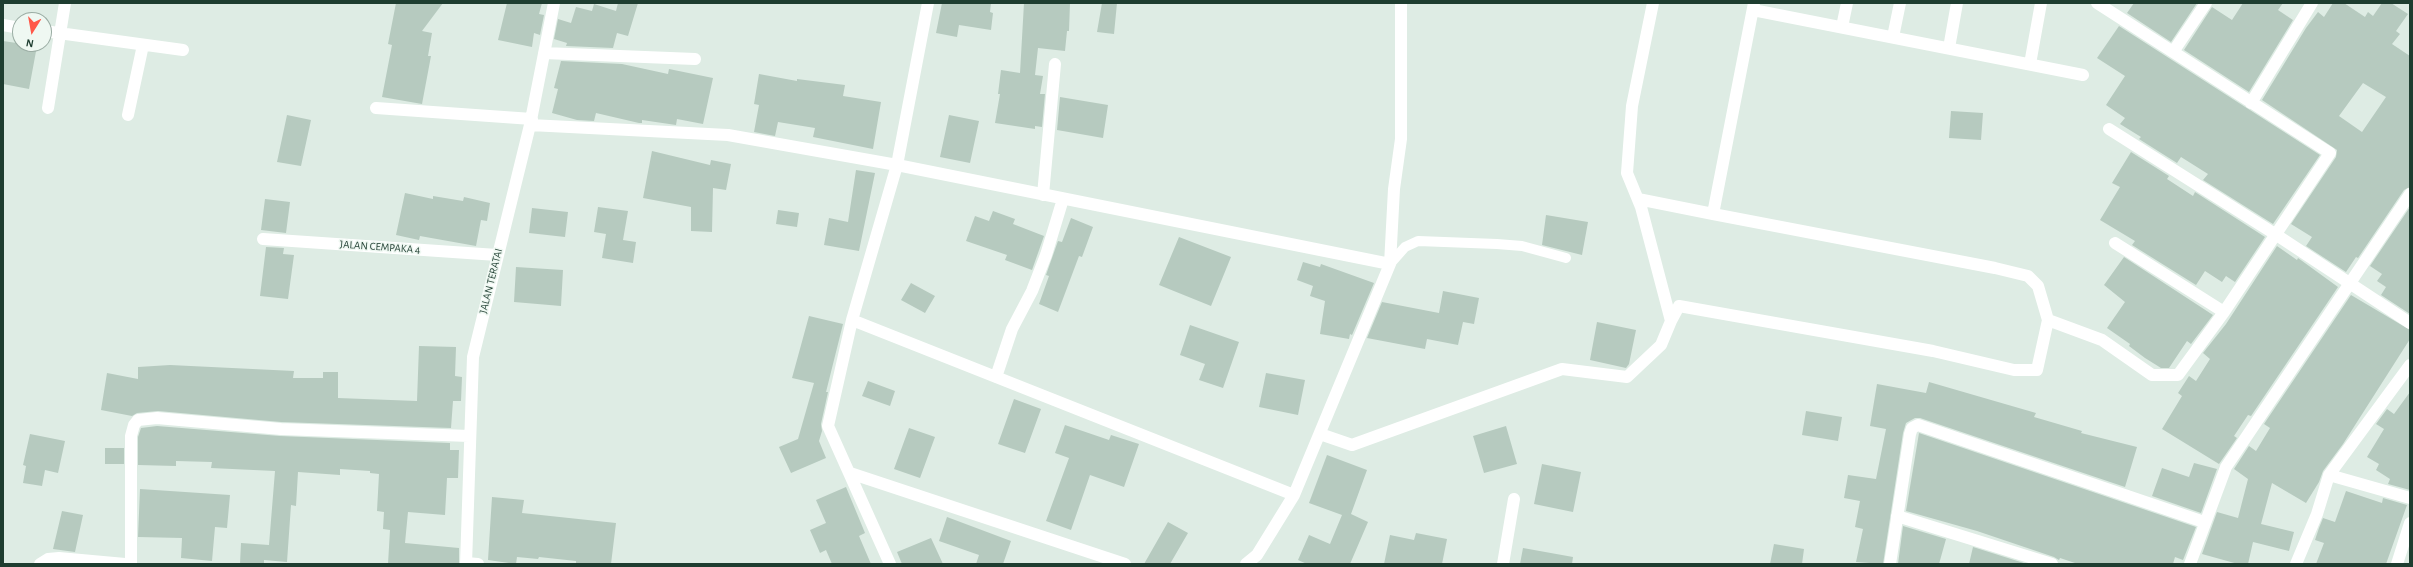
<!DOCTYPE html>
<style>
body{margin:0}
#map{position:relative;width:2413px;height:567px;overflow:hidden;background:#deece4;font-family:"Alegreya Sans",sans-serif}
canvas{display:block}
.frame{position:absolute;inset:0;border:4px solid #1e3d30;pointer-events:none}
.north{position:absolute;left:12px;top:12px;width:40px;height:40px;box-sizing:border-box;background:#eff8f2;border:1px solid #9bada4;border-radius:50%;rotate:191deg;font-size:11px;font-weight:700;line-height:16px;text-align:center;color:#1e3d30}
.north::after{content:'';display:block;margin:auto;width:14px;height:18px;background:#ff5849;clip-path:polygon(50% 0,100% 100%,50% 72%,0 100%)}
</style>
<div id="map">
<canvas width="2413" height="567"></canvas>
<div class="frame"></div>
<div class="north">N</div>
</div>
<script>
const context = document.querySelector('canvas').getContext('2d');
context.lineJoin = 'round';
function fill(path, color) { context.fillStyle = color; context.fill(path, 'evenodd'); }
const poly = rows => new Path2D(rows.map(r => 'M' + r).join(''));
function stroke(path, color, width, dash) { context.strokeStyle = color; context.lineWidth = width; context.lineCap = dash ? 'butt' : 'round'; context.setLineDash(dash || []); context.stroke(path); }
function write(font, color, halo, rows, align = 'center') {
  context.font = font + ' "Alegreya Sans",sans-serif'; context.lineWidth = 3; context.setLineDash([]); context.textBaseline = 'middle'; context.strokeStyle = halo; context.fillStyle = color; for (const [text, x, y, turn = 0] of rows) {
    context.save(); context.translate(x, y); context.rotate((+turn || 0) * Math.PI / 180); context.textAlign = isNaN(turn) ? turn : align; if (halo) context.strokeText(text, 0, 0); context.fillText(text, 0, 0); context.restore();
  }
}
fill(poly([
 [396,3,443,3,422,31,432,33,428,56,431,56,422,104,382,97,392,45,388,44],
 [507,3,542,3,539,14,544,15,540,35,534,33,532,47,498,40],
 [618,3,638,3,628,36,617,33,613,48,566,46,567,43,554,39,558,19,571,23,576,7,592,11,594,4,616,11],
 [942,3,991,3,990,12,993,13,991,30,959,25,957,37,936,33],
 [1024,3,1070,3,1069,31,1067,31,1065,51,1038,48,1035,75,1043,76,1040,94,1045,94,1042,127,1035,126,1035,129,995,123,1000,94,998,94,1001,70,1020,73],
 [1102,3,1117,3,1114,34,1097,32],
 [2134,3,2197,3,2171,42,2127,13],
 [2243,3,2283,3,2278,10,2293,20,2249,92,2184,50,2212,7,2232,20],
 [2333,3,2344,3,2365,17,2368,12,2373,16,2382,3,2391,3,2408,14,2396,31,2400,34,2392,44,2410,56,2410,187,2404,190,2358,258,2356,257,2346,272,2306,246,2312,237,2291,224,2336,157,2337,150,2262,100,2306,28,2318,12,2324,17],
 [2363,83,2386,97,2362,132,2339,116],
 [2119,26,2320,155,2273,224,2203,180,2208,174,2181,157,2177,163,2139,139,2141,137,2120,124,2125,118,2106,105,2125,76,2097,58],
 [3,41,37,46,29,89,3,84],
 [561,61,622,64,668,74,669,69,713,78,703,124,677,119,676,125,642,120,642,123,639,123,596,113,594,121,577,120,552,113,558,89,554,88],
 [759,74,797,81,797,79,845,85,843,96,881,102,873,149,813,137,815,128,778,122,775,136,754,132,759,105,754,104],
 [1060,97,1108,105,1103,138,1057,130],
 [1951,111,1983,113,1981,140,1949,138],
 [287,115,311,120,301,166,277,162],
 [949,115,979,121,970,163,940,157],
 [652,151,710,165,711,160,731,164,726,190,713,188,712,232,691,231,691,207,643,198],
 [2131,152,2169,176,2167,179,2193,196,2195,192,2265,237,2235,282,2226,276,2222,282,2205,271,2196,285,2132,245,2135,241,2100,220,2120,187,2112,183],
 [856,170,875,173,859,251,824,245,829,218,848,222],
 [405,193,433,199,433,196,463,201,464,197,490,203,487,221,481,220,476,246,420,236,419,240,396,235],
 [265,199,290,202,286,233,261,230],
 [598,207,628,211,623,240,636,242,633,263,602,258,606,234,594,232],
 [2410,207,2410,314,2381,295,2386,287,2377,281,2382,274,2370,266],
 [532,208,568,212,565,237,529,233],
 [778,210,799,213,797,227,776,224],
 [993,211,1015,219,1013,224,1044,236,1032,270,1005,260,1007,255,966,241,975,216,989,221],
 [1546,215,1588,222,1582,255,1542,245],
 [1071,218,1093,227,1082,257,1079,256,1058,312,1039,304,1049,276,1046,275,1058,241,1062,242],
 [1179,237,1231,257,1211,306,1159,285],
 [2277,246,2297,260,2298,258,2338,287,2251,416,2248,415,2234,436,2237,438,2219,464,2162,429,2182,396,2178,393,2189,376,2196,381,2210,359,2203,353,2226,324],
 [266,247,284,248,283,254,294,255,288,299,260,296],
 [2124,257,2213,315,2191,344,2187,341,2169,368,2161,368,2145,358,2129,346,2130,344,2107,328,2125,302,2104,285],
 [1303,262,1320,267,1321,264,1374,283,1352,335,1350,334,1349,339,1320,334,1325,301,1310,296,1313,286,1297,280],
 [516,267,563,270,561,306,514,302],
 [911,283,935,296,925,313,901,300],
 [1443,291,1479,298,1474,324,1463,322,1458,345,1427,339,1425,349,1367,338,1382,302,1439,313],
 [2351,295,2410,330,2410,339,2343,444,2323,471,2319,482,2306,503,2272,483,2261,524,2294,532,2289,551,2253,542,2248,564,2238,564,2202,554,2217,512,2238,518,2248,479,2234,469,2249,446,2256,451,2270,428,2264,424],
 [809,316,843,324,826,392,828,392,821,424,822,431,819,441,826,458,791,473,779,447,798,439,814,383,792,378],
 [1597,322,1636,330,1629,364,1626,368,1590,360],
 [1190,325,1239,342,1223,388,1199,380,1205,364,1180,355],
 [419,346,456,347,455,376,462,377,461,401,453,401,451,428,281,422,158,411,137,413,132,416,101,410,107,373,138,379,138,367,170,365,294,371,293,378,323,378,323,372,338,372,338,398,417,401],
 [1266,373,1305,380,1298,415,1259,407],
 [868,381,895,391,890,406,862,396],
 [1929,382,2036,413,2034,417,2082,431,2081,433,2137,447,2125,487,1920,418,1915,418,1906,423,1903,433,1883,564,1856,562,1863,529,1855,527,1860,501,1844,498,1848,475,1876,479,1886,429,1870,426,1877,384,1926,393],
 [2410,392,2410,490,2388,484,2390,479,2376,470,2379,464,2367,457,2384,429,2376,424,2387,409,2394,414],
 [1014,399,1041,409,1025,453,998,444],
 [1806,411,1842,417,1838,441,1802,435],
 [1065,425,1109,440,1111,435,1139,444,1124,487,1090,475,1071,530,1046,521,1069,458,1055,453],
 [157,426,280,436,450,443,450,450,459,450,458,478,447,478,445,515,408,512,405,543,459,548,459,564,388,564,390,530,383,529,384,512,377,511,379,474,370,473,370,471,340,469,340,475,298,472,296,506,291,505,287,562,264,560,264,564,240,564,241,543,269,545,275,471,211,468,212,462,176,461,176,466,138,465,138,437,141,428],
 [1506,426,1517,464,1484,473,1473,436],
 [909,428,935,437,920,478,894,469],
 [1919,433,2196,527,2183,560,2175,557,2173,564,2078,564,2060,558,2059,560,2054,557,1977,531,1906,511],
 [30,434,65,441,58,473,45,470,42,486,23,483,26,466,23,465],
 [105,448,124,448,124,464,105,464],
 [1327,455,1367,470,1351,514,1368,522,1350,564,1307,564,1298,560,1309,535,1330,544,1342,515,1309,503],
 [2194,463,2217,469,2201,513,2152,496,2162,468,2189,477],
 [1542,464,1581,472,1573,512,1534,504],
 [846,487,865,533,859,536,871,564,832,564,826,550,820,553,810,530,826,523,816,500],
 [140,489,230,495,227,528,215,527,212,561,181,558,182,538,138,537],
 [2346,491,2382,503,2383,498,2407,505,2386,564,2316,564,2324,543,2315,540,2319,528,2323,518,2335,522],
 [492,497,524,500,522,513,616,523,611,564,576,564,576,561,539,557,538,559,517,557,516,564,488,560],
 [62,511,83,515,75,552,53,549],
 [947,517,1011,541,1003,564,976,564,979,555,939,541],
 [1168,522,1188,533,1170,564,1144,564],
 [1903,526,1946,539,1939,564,1898,564],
 [1416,533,1447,539,1442,564,1384,564,1390,535,1414,540],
 [931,538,943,564,902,564,897,552],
 [1774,544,1804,549,1802,564,1770,564],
 [1973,547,2027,564,1969,564],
 [1523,548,1573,557,1572,564,1520,564]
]), '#b6cabf');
stroke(poly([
 [1390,264,1405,247,1418,241,1497,244,1522,246,1566,258]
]), '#fff', 10);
stroke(poly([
 [1753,10,2083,75],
 [3,25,20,28],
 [1842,27,1847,3],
 [44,31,183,50],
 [1893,37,1900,3],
 [1949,48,1957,3],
 [2173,52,2206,3],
 [544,53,695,59],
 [2030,64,2041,3],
 [2251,103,2312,3],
 [48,108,65,3],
 [376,108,532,119],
 [128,115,143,45],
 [530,125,728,135,897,165,1390,264],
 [2109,129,2275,234,2410,323],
 [1043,195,1055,64],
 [1638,199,1713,214,1754,3],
 [263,239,497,255],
 [2115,243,2224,312],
 [852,320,1294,495],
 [2048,320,2102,340,2152,375,2178,375,2224,312,2330,153,2097,3],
 [1671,321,1679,306,1933,351,2014,370,2037,370,2048,320,2038,286,2028,276,1995,268,1713,214],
 [996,377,1012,329,1032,291,1046,255,1063,199],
 [1320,434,1352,445,1562,369,1627,377,1661,345,1671,321,1641,207,1627,173,1632,106,1653,3],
 [850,473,1125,564],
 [2329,475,2410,498],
 [1897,516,2052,564],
 [466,563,478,564],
 [40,564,48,559,59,558,125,564],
 [131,564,131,436,134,425,138,420,157,418,281,429,469,436],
 [466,564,473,357,530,125,554,3],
 [890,564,828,426,852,320,897,165,928,3],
 [1246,564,1257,555,1294,495,1390,264,1394,189,1401,139,1401,3],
 [1503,564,1514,499],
 [1890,564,1910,434,1912,428,1918,425,2204,522],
 [2190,564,2226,467,2410,194],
 [2296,564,2317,514,2329,475,2410,365],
 [2397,564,2410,523]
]), '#fff', 12);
write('11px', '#1e3d30', '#eff8f2', [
 ["JALAN CEMPAKA 4",380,247,4],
 ["JALAN TERATAI",491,281,-76]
]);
</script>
